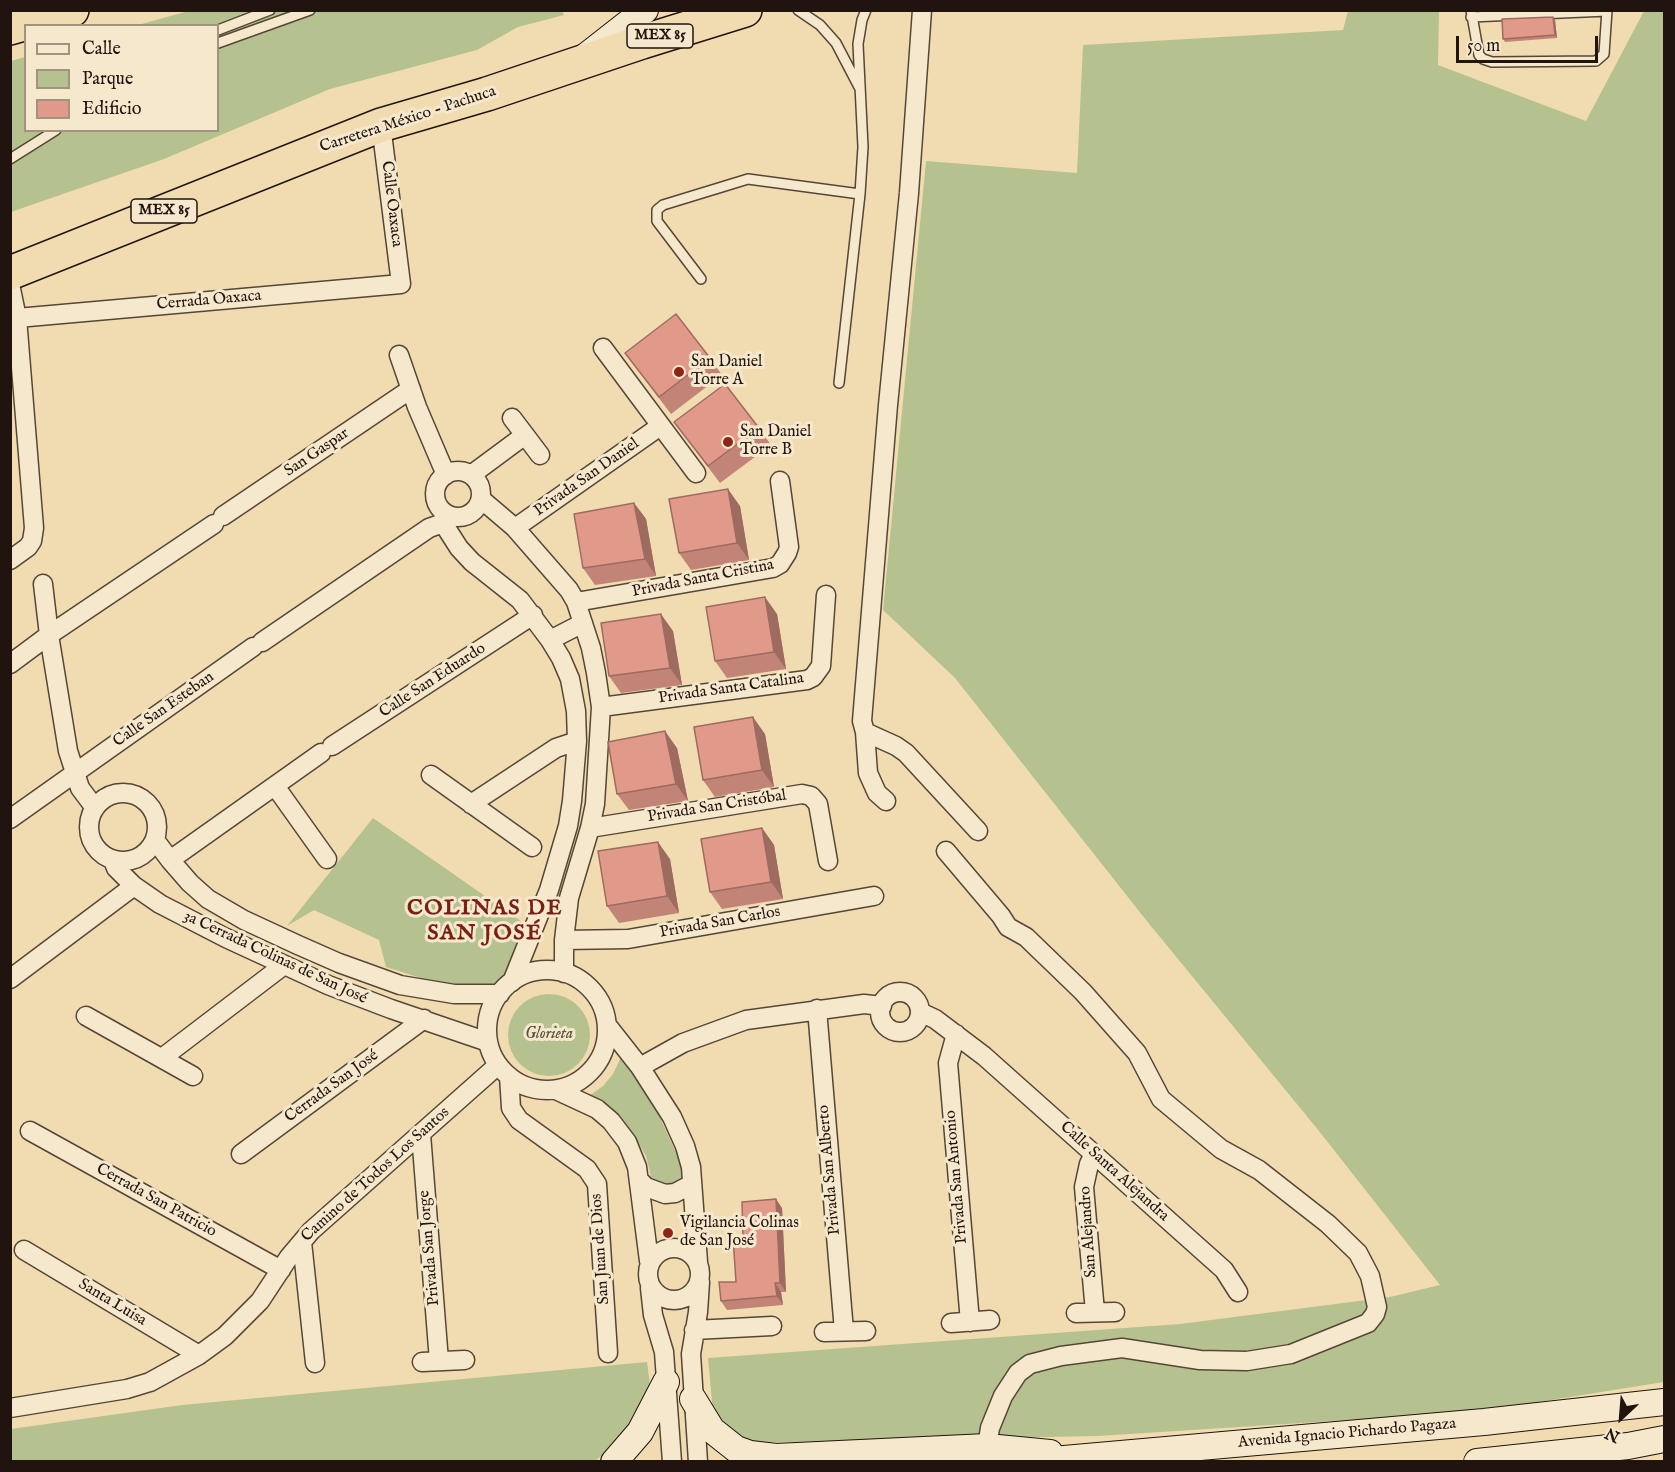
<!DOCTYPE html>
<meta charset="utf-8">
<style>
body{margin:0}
#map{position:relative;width:1675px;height:1472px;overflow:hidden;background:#f1dcb1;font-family:"IM FELL English",serif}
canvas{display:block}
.frame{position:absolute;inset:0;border:12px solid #21140e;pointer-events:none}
.legend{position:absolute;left:24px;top:24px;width:195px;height:108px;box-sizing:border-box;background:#f6e8cc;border:2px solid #a19380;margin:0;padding:8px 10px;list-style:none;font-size:18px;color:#21140e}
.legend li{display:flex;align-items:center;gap:12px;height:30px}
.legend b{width:30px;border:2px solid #a19380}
.north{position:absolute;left:1591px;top:1388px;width:60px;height:60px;-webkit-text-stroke:4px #f6e8cc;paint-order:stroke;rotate:206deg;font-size:16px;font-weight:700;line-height:24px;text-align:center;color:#21140e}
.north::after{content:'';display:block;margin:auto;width:21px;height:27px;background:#21140e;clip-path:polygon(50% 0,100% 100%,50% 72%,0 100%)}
.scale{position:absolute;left:1456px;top:36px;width:142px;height:27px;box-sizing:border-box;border:3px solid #21140e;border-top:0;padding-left:8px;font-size:18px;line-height:21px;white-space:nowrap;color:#21140e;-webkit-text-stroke:4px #f6e8cc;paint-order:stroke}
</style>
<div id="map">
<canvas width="1675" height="1472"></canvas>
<div class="frame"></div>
<ul class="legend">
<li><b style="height:8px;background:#f6e8cc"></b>Calle</li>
<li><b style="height:16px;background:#b5c28f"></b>Parque</li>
<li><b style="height:16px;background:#e1998a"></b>Edificio</li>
</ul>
<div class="north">N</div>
<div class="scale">50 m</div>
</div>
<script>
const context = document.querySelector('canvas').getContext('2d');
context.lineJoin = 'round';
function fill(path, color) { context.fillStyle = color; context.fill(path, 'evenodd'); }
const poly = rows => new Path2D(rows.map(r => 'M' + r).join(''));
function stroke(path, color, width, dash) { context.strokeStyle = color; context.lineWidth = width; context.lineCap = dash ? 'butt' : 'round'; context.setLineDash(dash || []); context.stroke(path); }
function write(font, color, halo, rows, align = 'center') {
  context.font = font + ' "IM FELL English",serif'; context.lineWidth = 6; context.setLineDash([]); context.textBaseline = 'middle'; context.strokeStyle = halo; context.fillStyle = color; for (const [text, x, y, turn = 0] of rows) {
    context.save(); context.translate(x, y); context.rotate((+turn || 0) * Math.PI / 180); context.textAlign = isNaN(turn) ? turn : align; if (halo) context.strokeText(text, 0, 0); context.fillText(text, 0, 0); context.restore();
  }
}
fill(poly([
 [192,10,562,11,564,15,518,27,477,50,330,89,164,159,11,212,11,61,25,57,26,130,218,130,218,26,138,25],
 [1348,11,1439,11,1438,65,1586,121,1644,11,1664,11,1664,1382,1476,1412,1098,1436,747,1443,713,1412,708,1358,1180,1324,1390,1297,1440,1285,1319,1131,1146,920,955,678,883,610,926,161,1077,173,1083,45,1343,30],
 [373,818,528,926,507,974,492,988,443,985,386,967,379,940,314,910,287,926],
 '508 1035a41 41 0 1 1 82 0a41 41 0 1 1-82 0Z',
 [622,1055,657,1111,683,1168,681,1184,655,1185,651,1177,646,1156,631,1131,614,1112,589,1096,603,1086,613,1074],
 [647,1362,650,1384,633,1430,595,1461,11,1461,10,1429,18,1428,182,1405]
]), '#b5c28f');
const lane = poly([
 [798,10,820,25,836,43,859,87],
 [1471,10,1479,55,1483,59,1492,62,1596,61,1604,54,1607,10],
 [1471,17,1607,11],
 [218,30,270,10],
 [218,43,310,10],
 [10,159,56,130],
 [701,279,657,221,657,210,663,205,748,179,860,194],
 [839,383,860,194,863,147,858,44,862,20,866,10]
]);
const street = poly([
 [10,284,17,318,34,528,32,541,28,547,10,560],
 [17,318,401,284,381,125],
 [603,348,696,473],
 [399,355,417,407,446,475],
 [512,418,540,455],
 '435 494a23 23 0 1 1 46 0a23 23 0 1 1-46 0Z',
 [471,475,525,435],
 [481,499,515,528,569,590,576,602,591,648,596,673,601,707,595,804,590,828,569,898,564,940,564,973],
 [445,513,443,523,459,548,472,562,520,600,550,640,561,658,570,679,576,711,577,741,572,801,568,826,549,890,512,982],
 [223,516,411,389],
 [515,528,659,427],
 [43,584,49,635,68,751,80,788,95,808],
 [576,602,773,568,780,564,787,553,789,547,780,481],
 [550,640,583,623],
 [262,642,429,528,443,523],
 [10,664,49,635,214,524],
 [601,707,807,680,813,677,821,666,826,595],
 [865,732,896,746,906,753,978,831],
 [332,746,533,615],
 [431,775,532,847],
 [275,786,327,859],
 '89 827a34 34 0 1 1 68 0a34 34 0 1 1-68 0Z',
 [886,801,877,793,868,773,865,732,862,721,888,405,909,193,922,10],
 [471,804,556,748,577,741],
 [10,819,253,647],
 [590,828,802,794,811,796,818,804,828,861],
 [155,840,170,860,190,883,208,899,244,920,298,945,339,963,400,985,454,994,500,994],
 [946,851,1001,916,1008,927,1026,937,1083,992,1137,1053,1161,1099,1221,1149,1259,1170,1328,1224,1358,1253,1370,1276,1377,1307,1375,1314,1368,1323,1291,1354,1247,1361,1200,1360,1122,1348,1061,1356,1030,1364,1018,1373,1003,1396,990,1428,987,1447],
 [113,860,116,868,134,886,160,904,226,938,328,985,391,1009,488,1042],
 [170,860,321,753],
 [564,940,628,939,874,896],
 '487 1030a60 60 0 1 1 120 0a60 60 0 1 1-120 0Z',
 [10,979,134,886],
 '880 1012a20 20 0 1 1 40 0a20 20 0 1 1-40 0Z',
 [817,1009,844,1331],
 [920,1012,935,1019,984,1056,1224,1270,1238,1292],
 [86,1016,193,1076],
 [607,1025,640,1067,672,1117,685,1146,691,1167,698,1262],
 [956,1034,948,1063,970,1322],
 [162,1058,284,965],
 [640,1067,683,1043,746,1020,864,1004,882,1006],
 [509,1076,511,1108,519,1120,587,1169,597,1184,608,1353],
 [556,1090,597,1109,611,1121,627,1142,637,1167,649,1261],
 [30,1131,281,1270],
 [421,1134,439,1361],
 [241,1154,424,1019],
 [1094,1154,1089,1164,1084,1187,1095,1312],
 [639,1180,646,1187,665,1194,675,1193,692,1184],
 [302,1242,315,1363],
 '648 1274a26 26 0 1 1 52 0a26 26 0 1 1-52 0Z',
 [24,1250,199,1355],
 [650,1288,653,1315,664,1352,672,1462],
 [1076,1313,1115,1312],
 [951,1323,990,1320],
 [694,1330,772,1326],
 [824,1332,866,1331],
 [422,1362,465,1360],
 [10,1408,127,1389,150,1382,199,1355,225,1336,260,1301,289,1257,311,1231,498,1065],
 [698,1462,691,1354,698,1312,700,1282]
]);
const secondary = poly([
 [585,57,645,10],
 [693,1399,712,1430,736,1449,750,1454,776,1457,987,1447,1050,1453],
 [614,1462,640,1432,666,1382],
 [1030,1462,1484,1422,1664,1402],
 [1477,1462,1628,1446,1664,1439]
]);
const highway = poly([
 [10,28,72,10],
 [10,273,381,125,487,94,642,42,745,10]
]);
stroke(lane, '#554637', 12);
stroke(street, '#554637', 21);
stroke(secondary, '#21140e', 28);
stroke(highway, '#21140e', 36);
stroke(lane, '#f6e8cc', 9);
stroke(street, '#f6e8cc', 18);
stroke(secondary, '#f6e8cc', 26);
stroke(highway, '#f1dcb1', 33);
fill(poly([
 [1555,20,1557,38,1505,42,1503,39],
 [625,353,710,358,722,375,671,414],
 [674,422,759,428,771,445,720,483],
 [634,503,646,519,656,576,595,585,583,568],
 [740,506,749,560,691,570,679,553],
 [777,614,786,669,727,678,715,661],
 [673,631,682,685,621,693,609,676],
 [765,734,774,787,715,797,703,780],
 [677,748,688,801,629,810,617,794],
 [762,828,774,845,783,899,722,909,710,892],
 [670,859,679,913,619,923,607,906],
 [782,1208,786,1292,781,1292,783,1305,727,1310,721,1301,736,1282,743,1238]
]), '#c28477');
fill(poly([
 [1553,17,1555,20,1557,38,1555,35],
 [728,489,740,506,749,560,737,543],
 [634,503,646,519,656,576,645,559],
 [765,597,777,614,786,669,774,652],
 [661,614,673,631,682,685,670,668],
 [753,717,765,734,774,787,762,770],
 [665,731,677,748,688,801,676,784],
 [762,828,774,845,783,899,771,882],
 [658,842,670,859,679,913,667,896],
 [776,1199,782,1208,786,1292,780,1283],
 [775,1283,781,1292,783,1305,777,1296]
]), '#9e6b61');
const building = poly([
 [1553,17,1555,35,1503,39,1502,19,1553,17],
 [676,314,710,358,659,397,625,353,676,314],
 [725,384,759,428,708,466,674,422,725,384],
 [728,489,737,543,679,553,669,499,728,489],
 [634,503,645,559,583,568,574,514,634,503],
 [765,597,774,652,715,661,706,607,765,597],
 [661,614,670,668,609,676,601,623,661,614],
 [753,717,762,770,703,780,694,727,753,717],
 [665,731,676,784,617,794,608,742,665,731],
 [762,828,771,882,710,892,701,839,762,828],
 [658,842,667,896,607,906,598,851,658,842],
 [776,1199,780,1283,775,1283,777,1296,721,1301,719,1282,736,1282,733,1238,743,1238,742,1202,776,1199]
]);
fill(building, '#e1998a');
stroke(building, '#9e6b61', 1.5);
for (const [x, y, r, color] of [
 [679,372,6,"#8f2418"],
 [728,442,6,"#8f2418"],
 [668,1233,6,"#8f2418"]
]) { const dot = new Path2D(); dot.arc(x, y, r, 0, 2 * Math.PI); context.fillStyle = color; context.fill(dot); stroke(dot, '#f6e8cc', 2); }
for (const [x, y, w] of [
 [660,36,66],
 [164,211,66]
]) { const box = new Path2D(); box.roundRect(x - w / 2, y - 12, w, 24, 4.5); context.fillStyle = '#f6e8cc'; context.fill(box); stroke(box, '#21140e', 1.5); }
write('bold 15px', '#21140e', null, [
 ["MEX 85",660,36],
 ["MEX 85",164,211]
]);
write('16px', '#21140e', '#f6e8cc', [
 ["Carretera México - Pachuca",408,120,-18],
 ["Calle Oaxaca",391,204,83],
 ["Cerrada Oaxaca",209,301,-5],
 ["San Gaspar",317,453,-34],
 ["Privada San Daniel",587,478,-35],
 ["Privada Santa Cristina",703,579,-11],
 ["Calle San Eduardo",433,681,-33],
 ["Privada Santa Catalina",731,689,-8],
 ["Calle San Esteban",164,710,-35],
 ["Privada San Cristóbal",717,807,-9],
 ["Privada San Carlos",720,923,-10],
 ["3a Cerrada Colinas de San José",275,958,25],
 ["Cerrada San José",332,1087,-36],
 ["Privada San Alberto",830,1170,-95],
 ["Calle Santa Alejandra",1114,1172,42],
 ["Camino de Todos Los Santos",376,1175,-42],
 ["Privada San Antonio",957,1177,-95],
 ["Cerrada San Patricio",156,1201,29],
 ["San Alejandro",1089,1232,-94],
 ["Privada San Jorge",430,1248,-95],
 ["San Juan de Dios",601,1249,-94],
 ["Santa Luisa",112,1303,31],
 ["Avenida Ignacio Pichardo Pagaza",1347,1434,-5]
]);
write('16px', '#21140e', '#f6e8cc', [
 ["San Daniel",691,363],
 ["Torre A",691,381],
 ["San Daniel",740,433],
 ["Torre B",740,451],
 ["Vigilancia Colinas",680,1224],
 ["de San José",680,1242]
], 'left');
write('italic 16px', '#55513b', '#f6e8cc', [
 ["Glorieta",549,1035]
]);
context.letterSpacing = '1.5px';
write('bold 22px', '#7a1f14', '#f6e8cc', [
 ["COLINAS DE",485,909],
 ["SAN JOSÉ",485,934]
]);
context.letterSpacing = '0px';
</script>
